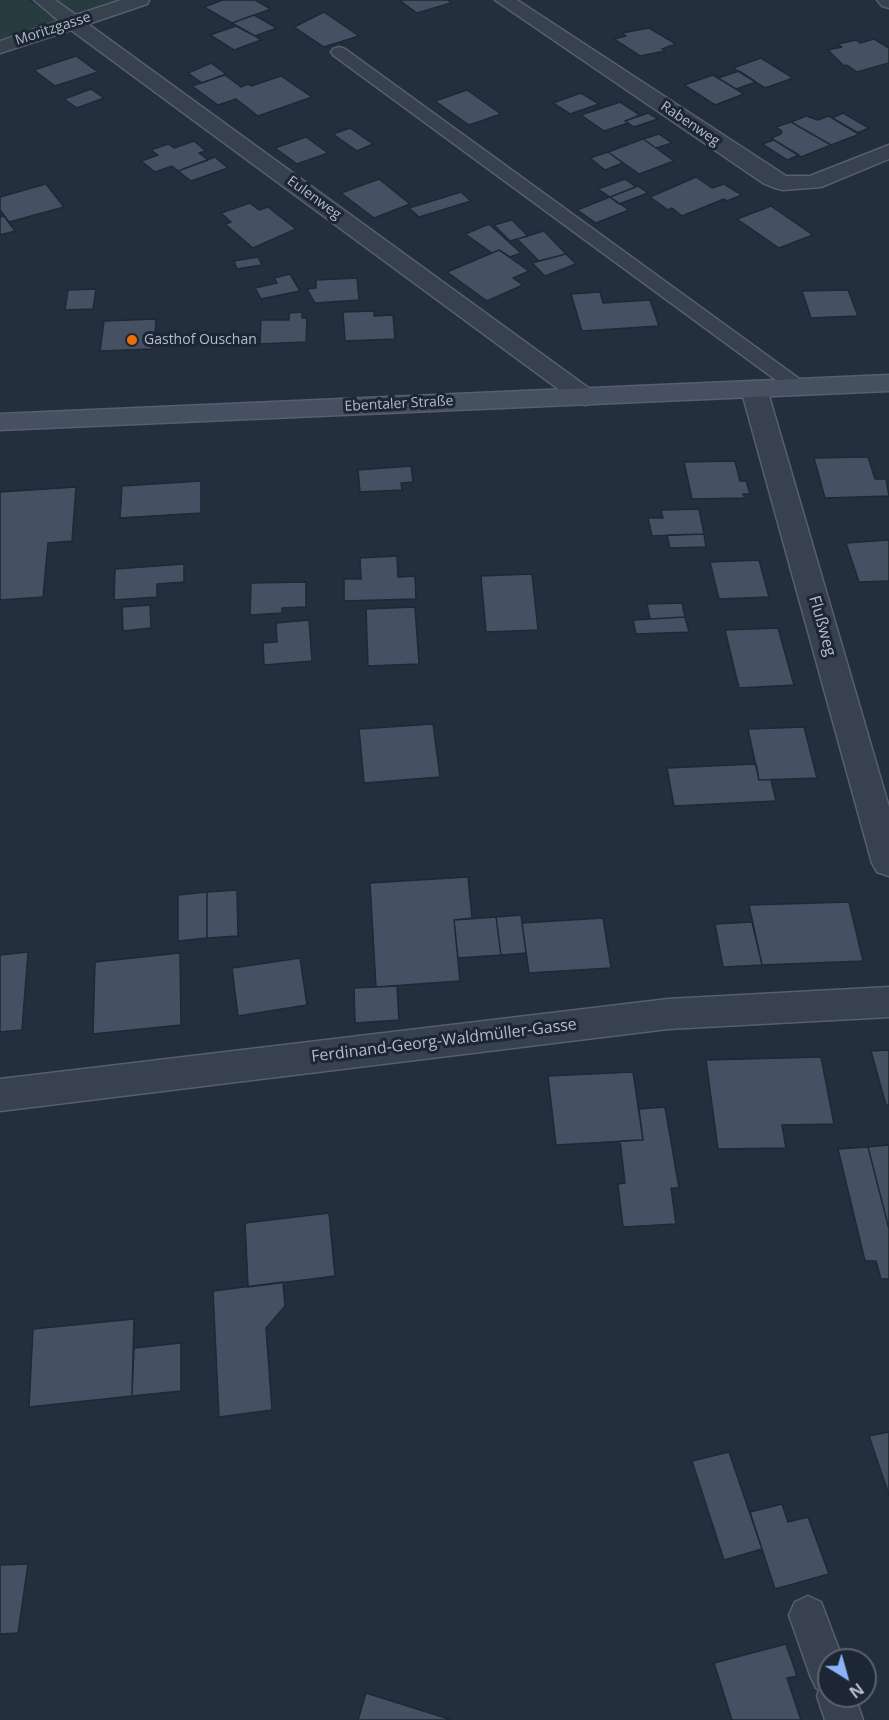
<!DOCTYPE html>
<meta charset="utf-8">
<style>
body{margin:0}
#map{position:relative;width:889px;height:1720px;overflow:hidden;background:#242f3e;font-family:"Open Sans",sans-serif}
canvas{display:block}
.north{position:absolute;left:817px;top:1648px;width:60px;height:60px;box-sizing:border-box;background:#1d2633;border:2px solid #59626f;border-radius:50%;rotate:143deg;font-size:16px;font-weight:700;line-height:24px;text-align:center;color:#b4bcc9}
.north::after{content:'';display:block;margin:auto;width:21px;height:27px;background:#8ab4f8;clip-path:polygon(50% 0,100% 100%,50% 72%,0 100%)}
</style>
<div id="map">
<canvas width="889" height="1720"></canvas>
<div class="north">N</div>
</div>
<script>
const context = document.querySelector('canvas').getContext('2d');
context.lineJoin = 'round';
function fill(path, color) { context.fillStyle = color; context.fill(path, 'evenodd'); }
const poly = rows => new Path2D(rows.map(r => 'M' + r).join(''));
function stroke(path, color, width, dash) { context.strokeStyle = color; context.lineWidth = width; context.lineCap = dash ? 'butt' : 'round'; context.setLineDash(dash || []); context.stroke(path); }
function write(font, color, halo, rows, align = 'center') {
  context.font = font + ' "Open Sans",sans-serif'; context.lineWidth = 6; context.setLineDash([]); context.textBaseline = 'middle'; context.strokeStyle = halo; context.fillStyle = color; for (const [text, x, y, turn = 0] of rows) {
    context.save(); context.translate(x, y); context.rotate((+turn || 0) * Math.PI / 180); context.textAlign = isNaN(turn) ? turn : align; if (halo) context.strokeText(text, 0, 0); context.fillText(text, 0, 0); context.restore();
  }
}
fill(poly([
 [0,0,29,0,58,21,0,39],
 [54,0,117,0,74,14]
]), '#263c3f');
const building = poly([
 [223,0,255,0,271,9,232,23,204,7,223,0],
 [399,0,448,0,451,3,417,13,399,0],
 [324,12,359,36,324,47,294,27,324,12],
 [254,15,277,28,255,36,232,23,254,15],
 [236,26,255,36,261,40,234,50,210,35,236,26],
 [649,28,676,44,662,49,665,51,640,56,614,39,626,36,622,33,649,28],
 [874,39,889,48,889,63,857,72,847,65,844,66,828,50,842,47,838,44,856,40,860,43,874,39],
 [76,56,98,72,55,86,34,70,76,56],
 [761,58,793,78,765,88,733,68,761,58],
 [211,63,226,74,202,83,188,73,211,63],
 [739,71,756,82,736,89,718,78,739,71],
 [225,75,241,87,248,84,251,86,281,76,312,97,258,116,236,99,218,105,192,86,225,75],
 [713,75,718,78,744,94,715,105,684,85,713,75],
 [91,89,104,98,77,108,64,99,91,89],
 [467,90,501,114,469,125,435,101,467,90],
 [581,93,599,104,570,114,553,103,581,93],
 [620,102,640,115,625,121,628,123,604,131,581,115,620,102],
 [648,113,658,119,634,127,625,121,648,113],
 [843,113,869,128,857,133,832,118,843,113],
 [806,116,818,120,829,116,860,134,831,145,791,122,806,116],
 [791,122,831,145,801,157,771,138,781,134,782,131,776,127,791,122],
 [350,128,373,144,357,151,333,134,350,128],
 [659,134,672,143,656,148,643,139,659,134],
 [306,137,328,153,297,164,275,148,306,137],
 [643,139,656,148,674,161,639,174,608,152,643,139],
 [774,140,799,155,787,160,762,144,774,140],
 [194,141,206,151,199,153,208,160,178,171,172,166,155,172,141,161,158,155,151,150,168,144,174,148,194,141],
 [608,152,623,163,605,170,590,158,608,152],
 [215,157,228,168,191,181,178,171,215,157],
 [696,177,712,188,724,184,742,195,727,201,724,199,682,216,672,208,668,210,650,197,696,177],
 [379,179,395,192,410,204,374,218,341,193,379,179],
 [625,179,636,187,610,197,598,189,625,179],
 [46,184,64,207,9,222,0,210,0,197,46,184],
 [638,186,648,193,619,204,610,197,638,186],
 [461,192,471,201,419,217,409,208,461,192],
 [610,197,629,210,596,223,577,210,610,197],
 [250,203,259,210,268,207,296,229,253,248,225,224,231,222,221,213,250,203],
 [771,206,813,235,779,248,737,219,771,206],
 [4,216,15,231,0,235,0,217,4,216],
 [512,220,528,236,510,241,494,225,512,220],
 [489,224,521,253,510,257,499,250,492,253,465,234,489,224],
 [544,231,566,254,539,261,517,239,544,231],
 [499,250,529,271,513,278,523,285,487,301,447,272,499,250],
 [566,254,576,264,545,276,532,263,566,254],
 [258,257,262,265,237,269,234,261,258,257],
 [290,274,300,291,261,299,255,288,277,283,274,278,290,274],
 [357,278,359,300,315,303,307,289,316,288,316,280,357,278],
 [96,289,93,309,65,310,68,290,96,289],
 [848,290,858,316,811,318,802,291,848,290],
 [600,292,603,303,650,300,659,326,582,331,571,294,600,292],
 [374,311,374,316,393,315,395,339,345,341,343,312,374,311],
 [302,312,302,318,307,318,306,342,260,344,261,320,289,320,289,313,302,312],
 [156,319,155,335,163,335,163,345,152,345,152,349,100,351,104,321,156,319],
 [868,457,875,479,886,479,889,496,825,498,814,458,868,457],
 [735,461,740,481,746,481,750,494,743,494,745,498,692,499,684,462,735,461],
 [411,466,413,482,401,483,402,490,360,492,358,470,411,466],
 [201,481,201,513,120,518,122,486,201,481],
 [76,487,72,541,48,543,43,597,0,600,0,492,76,487],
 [699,509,704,534,652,536,648,518,663,518,661,510,699,509],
 [704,534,706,547,670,548,667,535,704,534],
 [889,540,889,581,859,582,846,543,889,540],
 [397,556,398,577,415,576,416,599,344,601,344,579,361,579,360,558,397,556],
 [759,560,769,597,719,599,710,562,759,560],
 [184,564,184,582,157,584,157,597,114,600,115,569,184,564],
 [532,574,538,630,486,632,481,576,532,574],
 [306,582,306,607,282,608,282,613,250,615,251,583,306,582],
 [682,603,685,617,650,619,647,604,682,603],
 [150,605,151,628,123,631,122,607,150,605],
 [415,607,419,664,368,666,366,609,415,607],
 [685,617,689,632,636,634,633,620,685,617],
 [309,620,312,661,264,665,263,643,277,642,276,623,309,620],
 [778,628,794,685,739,688,725,630,778,628],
 [433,724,440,777,364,783,359,729,433,724],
 [804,727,817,778,759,780,748,729,804,727],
 [756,764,759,780,771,780,776,801,674,806,667,768,756,764],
 [468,877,472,918,454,920,460,981,376,987,370,883,468,877],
 [237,890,238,936,207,938,207,892,237,890],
 [207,892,207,938,178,941,178,895,207,892],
 [849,902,863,961,762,965,749,905,849,902],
 [521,915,526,953,501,955,496,917,521,915],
 [496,917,501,955,458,958,454,920,496,917],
 [603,918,611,968,529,973,522,923,603,918],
 [752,922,762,965,723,967,715,924,752,922],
 [28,952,22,1030,0,1032,0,955,28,952],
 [180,953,181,1025,93,1034,95,962,180,953],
 [300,958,307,1005,238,1016,232,968,300,958],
 [397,986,399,1020,355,1023,354,988,397,986],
 [889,1050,889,1105,886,1105,871,1051,889,1050],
 [821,1057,834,1124,782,1125,786,1148,718,1149,706,1060,821,1057],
 [633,1072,643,1140,556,1145,548,1076,633,1072],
 [665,1107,679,1188,671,1188,676,1224,623,1227,618,1184,625,1183,620,1141,643,1140,639,1109,665,1107],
 [889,1145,889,1229,868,1147,889,1145],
 [868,1147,889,1229,889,1279,881,1279,876,1261,865,1261,838,1149,868,1147],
 [329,1213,335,1276,248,1287,245,1223,329,1213],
 [283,1282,285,1306,266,1328,272,1410,219,1417,213,1291,283,1282],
 [134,1319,132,1396,29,1407,33,1329,134,1319],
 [181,1343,181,1391,132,1396,134,1348,181,1343],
 [889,1432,889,1495,869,1436,889,1432],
 [729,1452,762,1549,724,1560,692,1461,729,1452],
 [782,1504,788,1522,808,1517,829,1574,775,1589,750,1512,782,1504],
 [28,1564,18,1633,0,1634,0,1565,28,1564],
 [786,1644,797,1676,787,1678,801,1720,732,1720,714,1663,786,1644],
 [366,1693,452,1720,358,1720,366,1693]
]);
fill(building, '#455162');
stroke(building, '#1f2835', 1.5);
const service = poly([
 [339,47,345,49,805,383,808,387,805,391,798,393,791,391,333,55,331,52,333,49,339,47],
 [808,1596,821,1602,843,1660,829,1660,829,1696,855,1696,863,1720,825,1720,817,1696,819,1690,816,1688,810,1675,789,1615,795,1602,808,1596]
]);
const minor = poly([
 [34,0,55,0,76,15,121,0,149,0,147,4,88,24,594,392,598,397,594,402,585,405,576,402,71,30,0,53,0,41,59,21,34,0],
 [495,0,517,0,786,176,810,176,889,145,889,159,821,187,783,190,775,188,763,183,495,0],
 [877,0,889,0,889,8,882,6,877,0],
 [754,381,763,384,767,389,889,807,889,876,877,872,872,863,741,389,745,384,754,381],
 [889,987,889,1017,668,1029,0,1111,0,1079,668,999,889,987]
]);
const secondary = poly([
 [889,375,889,391,0,430,0,414,889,375]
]);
stroke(service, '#565f6c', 3);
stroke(minor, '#565f6c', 3);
stroke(secondary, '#565f6c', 3);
fill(service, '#38414e');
fill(minor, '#38414e');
fill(secondary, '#465061');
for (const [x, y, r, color] of [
 [132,340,6,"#e8710a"]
]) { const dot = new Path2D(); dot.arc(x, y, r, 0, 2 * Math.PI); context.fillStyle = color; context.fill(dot); stroke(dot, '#1d2633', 2); }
write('14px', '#b4bcc9', '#1d2633', [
 ["Moritzgasse",53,29,-18],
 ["Rabenweg",690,124,34],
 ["Eulenweg",314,198,36],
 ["Ebentaler Straße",399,404,-3]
]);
write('14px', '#b4bcc9', '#1d2633', [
 ["Gasthof Ouschan",144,340]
], 'left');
write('16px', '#b4bcc9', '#1d2633', [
 ["Flußweg",822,626,74],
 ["Ferdinand-Georg-Waldmüller-Gasse",444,1041,-7]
]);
</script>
